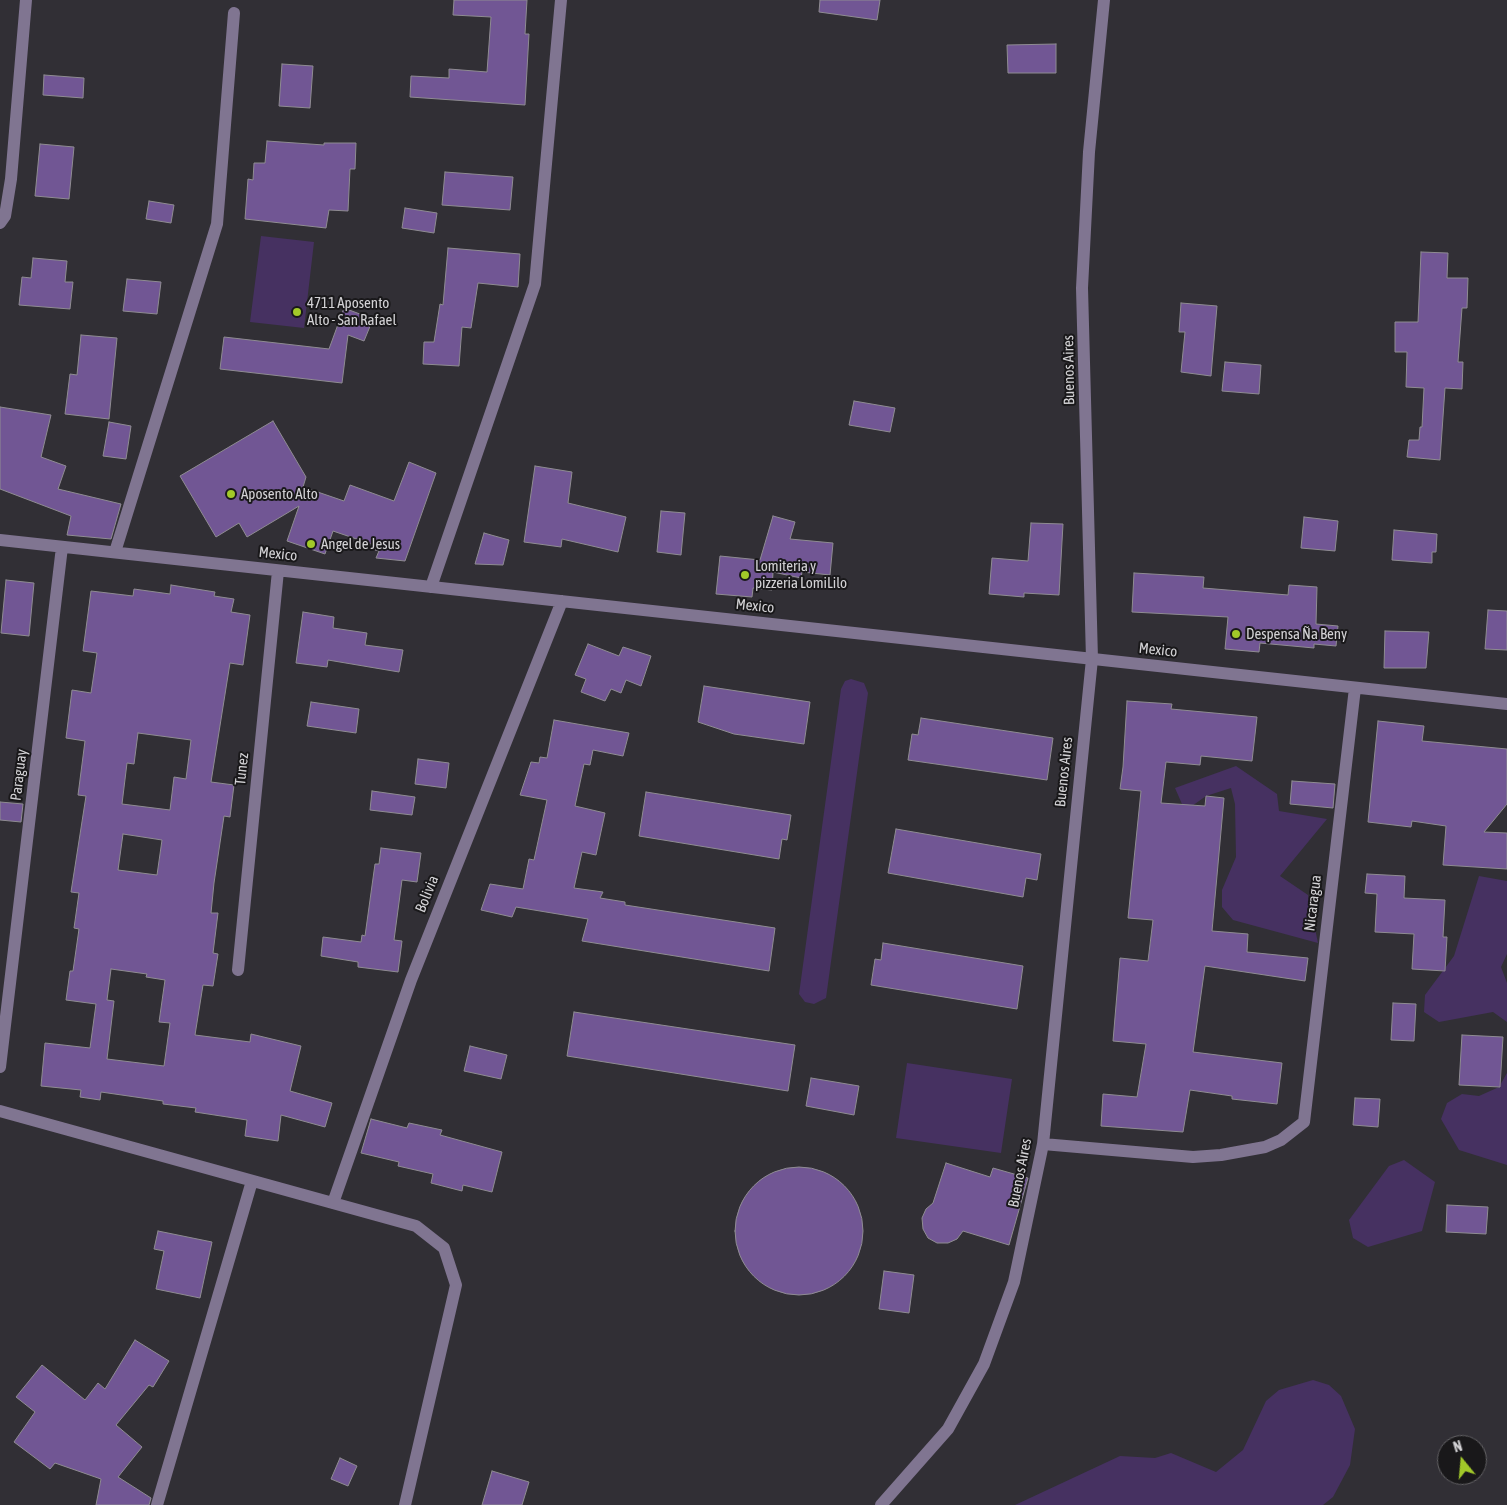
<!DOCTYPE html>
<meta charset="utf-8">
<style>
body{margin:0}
#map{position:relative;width:1507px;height:1505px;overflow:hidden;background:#312f35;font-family:"Asap Condensed",sans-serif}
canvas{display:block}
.north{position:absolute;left:1437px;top:1435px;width:50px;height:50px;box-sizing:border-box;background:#19181a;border:1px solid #636265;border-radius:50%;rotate:343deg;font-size:14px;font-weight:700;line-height:20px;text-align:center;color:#d3d2d5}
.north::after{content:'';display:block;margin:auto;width:18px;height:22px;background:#a2c929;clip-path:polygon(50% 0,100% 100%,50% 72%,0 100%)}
</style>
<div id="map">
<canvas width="1507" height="1505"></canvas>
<div class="north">N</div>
</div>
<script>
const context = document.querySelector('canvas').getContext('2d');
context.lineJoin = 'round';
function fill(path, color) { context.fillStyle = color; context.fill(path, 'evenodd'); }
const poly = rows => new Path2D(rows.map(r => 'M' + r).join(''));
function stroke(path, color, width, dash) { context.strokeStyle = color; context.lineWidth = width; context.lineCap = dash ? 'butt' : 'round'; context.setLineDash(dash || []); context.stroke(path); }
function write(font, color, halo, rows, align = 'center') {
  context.font = font + ' "Asap Condensed",sans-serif'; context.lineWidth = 4; context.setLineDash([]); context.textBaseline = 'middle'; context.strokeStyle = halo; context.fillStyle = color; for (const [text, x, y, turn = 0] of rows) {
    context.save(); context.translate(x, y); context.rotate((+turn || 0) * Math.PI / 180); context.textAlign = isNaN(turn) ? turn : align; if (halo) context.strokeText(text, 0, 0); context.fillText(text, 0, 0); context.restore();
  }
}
fill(poly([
 [261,236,314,242,304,328,250,322],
 [851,679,864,683,868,693,826,998,814,1004,805,1002,799,994,841,689,845,681],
 [1236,766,1277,794,1279,811,1327,819,1280,876,1308,895,1318,943,1233,920,1222,907,1222,890,1236,857,1235,804,1231,788,1206,796,1192,806,1182,804,1175,788],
 [1479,876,1507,881,1507,954,1501,967,1507,983,1507,1022,1493,1012,1439,1022,1424,1012,1425,995,1454,956],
 [907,1063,1012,1079,1001,1153,896,1138],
 [1507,1073,1507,1165,1459,1150,1441,1119,1447,1103,1462,1094,1479,1096,1499,1087],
 [1404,1160,1435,1182,1422,1231,1368,1247,1353,1238,1349,1220,1389,1166],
 [1313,1380,1329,1385,1341,1396,1355,1429,1350,1465,1333,1497,1323,1505,1015,1505,1120,1456,1155,1458,1171,1453,1216,1472,1243,1450,1266,1401,1279,1390]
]), '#463161');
const building = poly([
 [454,0,527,0,525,34,529,34,525,105,410,97,411,76,449,78,449,69,487,72,491,17,453,15,454,0],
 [820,0,880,0,877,20,819,12,820,0],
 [1056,44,1056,73,1008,73,1007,45,1056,44],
 [282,64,313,66,310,108,279,106,282,64],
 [44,75,84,78,83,98,43,95,44,75],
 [267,141,324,145,324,143,356,143,355,169,350,169,348,211,329,210,326,228,245,219,248,179,253,180,254,163,265,163,267,141],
 [40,144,74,147,69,199,35,196,40,144],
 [445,172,513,177,510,210,442,205,445,172],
 [149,201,174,205,171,223,146,219,149,201],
 [405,208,437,213,434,233,402,228,405,208],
 [448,248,520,254,518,287,478,283,471,328,462,327,459,366,423,364,424,342,434,342,440,304,443,305,448,248],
 [1421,252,1448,253,1447,278,1468,278,1467,308,1462,308,1458,362,1463,362,1462,389,1445,388,1440,460,1407,457,1409,440,1419,440,1420,427,1422,427,1424,388,1406,387,1407,352,1395,352,1395,322,1418,322,1421,252],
 [33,258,67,261,65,282,73,282,70,309,19,305,22,277,31,278,33,258],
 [127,279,161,282,157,314,123,311,127,279],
 [1181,303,1217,306,1211,376,1181,372,1185,332,1179,332,1181,303],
 [344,308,373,319,364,341,348,335,342,383,220,369,224,337,329,349,344,308],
 [81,335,117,338,109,419,65,414,70,374,77,375,81,335],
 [1225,362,1261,365,1259,394,1222,391,1225,362],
 [854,401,895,408,890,432,849,425,854,401],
 [0,407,51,415,41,457,66,466,58,489,121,504,111,539,67,535,71,516,0,489,0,407],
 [273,421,306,477,303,487,344,501,350,485,394,501,409,462,436,473,405,561,376,558,379,551,375,550,377,546,333,531,325,554,287,541,299,506,247,537,239,523,216,537,180,476,273,421],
 [109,422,131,426,126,459,103,456,109,422],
 [535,466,572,472,568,503,626,517,618,552,562,539,561,547,524,542,535,466],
 [661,511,685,513,681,555,657,552,661,511],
 [773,516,795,522,790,539,833,543,830,575,802,572,801,578,773,572,772,590,753,588,752,597,716,594,720,556,760,560,773,516],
 [1304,517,1338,521,1335,551,1301,548,1304,517],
 [1031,523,1063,524,1059,595,1024,593,1024,597,989,594,992,558,1028,561,1031,523],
 [1394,530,1437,534,1436,552,1432,552,1432,563,1392,560,1394,530],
 [484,533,509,540,503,565,475,564,484,533],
 [1134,573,1204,577,1203,588,1288,595,1289,585,1317,587,1316,624,1338,626,1336,646,1314,644,1314,648,1260,643,1259,652,1225,649,1228,617,1132,612,1134,573],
 [6,580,34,583,29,636,1,633,6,580],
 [171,585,215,592,214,596,234,599,231,612,250,615,243,665,230,663,211,782,234,785,230,817,224,816,214,883,211,913,218,913,213,953,218,954,213,986,203,985,195,1035,250,1042,251,1034,301,1046,290,1091,332,1103,325,1127,281,1115,278,1141,245,1136,247,1120,195,1112,196,1108,163,1104,163,1101,101,1092,100,1100,80,1097,81,1090,41,1086,45,1043,90,1048,96,1004,66,1000,70,971,73,971,79,929,74,928,79,893,71,892,86,796,78,795,85,741,66,738,72,690,91,693,97,653,83,651,91,591,133,596,134,589,170,594,171,585],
 [138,733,191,740,186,779,174,777,170,810,122,804,127,763,134,764,138,733],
 [123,834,162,840,157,875,118,870,123,834],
 [111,969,147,974,146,977,165,980,159,1022,170,1023,164,1066,107,1059,114,1001,107,1000,111,969],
 [1488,610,1507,611,1507,650,1485,649,1488,610],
 [303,612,334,617,333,628,367,633,365,645,403,650,399,672,328,660,327,667,296,663,303,612],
 [1385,631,1429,632,1426,668,1384,668,1385,631],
 [588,644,619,656,623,647,651,656,641,686,626,680,621,693,611,689,605,701,581,692,586,679,575,675,588,644],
 [704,686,810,702,804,744,734,734,698,722,704,686],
 [1127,701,1172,704,1171,709,1257,717,1252,761,1201,756,1200,765,1166,762,1161,803,1205,806,1206,796,1224,798,1212,931,1248,934,1247,952,1308,958,1305,981,1205,966,1193,1052,1282,1063,1277,1104,1232,1099,1232,1096,1190,1090,1183,1132,1101,1126,1103,1094,1137,1097,1146,1044,1113,1041,1120,958,1148,961,1153,920,1128,918,1141,791,1120,789,1123,767,1127,701],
 [311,702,359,709,356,733,307,726,311,702],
 [921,718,1053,738,1047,780,908,760,912,734,918,735,921,718],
 [554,720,629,733,623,756,593,750,590,765,584,764,575,806,605,813,596,855,582,852,574,888,603,892,600,898,625,902,625,905,775,928,769,971,582,941,588,919,516,907,512,917,481,910,490,884,523,889,529,859,534,860,547,800,520,795,531,762,539,763,540,757,547,758,554,720],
 [1378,721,1424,726,1422,741,1507,749,1507,804,1484,832,1507,833,1507,869,1443,865,1446,826,1412,821,1411,827,1368,822,1378,721],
 [418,759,449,763,446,788,415,784,418,759],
 [1292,781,1335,784,1333,808,1290,804,1292,781],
 [372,791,415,797,412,815,370,810,372,791],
 [646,792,791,815,787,840,782,839,779,859,639,836,646,792],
 [0,802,23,804,21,822,0,820,0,802],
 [896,829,1041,854,1037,880,1026,878,1023,897,888,873,896,829],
 [381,848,421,853,417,882,402,880,394,940,402,941,398,972,358,967,358,962,321,956,323,937,361,942,362,935,365,936,375,864,379,864,381,848],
 [1367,874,1405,876,1404,898,1445,900,1443,937,1447,937,1445,971,1412,969,1414,934,1375,932,1377,894,1365,893,1367,874],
 [883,943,1023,966,1017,1009,871,985,875,959,881,960,883,943],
 [1393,1003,1416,1004,1414,1041,1391,1040,1393,1003],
 [574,1012,795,1045,788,1091,567,1056,574,1012],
 [1462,1035,1503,1037,1500,1087,1459,1085,1462,1035],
 [470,1046,507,1055,501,1079,464,1071,470,1046],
 [811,1078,859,1086,854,1115,806,1106,811,1078],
 [1355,1098,1380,1099,1378,1127,1353,1125,1355,1098],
 [371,1119,407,1128,409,1123,442,1130,440,1135,502,1152,492,1192,463,1185,462,1191,431,1183,433,1174,398,1166,399,1162,361,1153,371,1119],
 [946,1163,990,1177,993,1168,1028,1178,1009,1245,963,1231,957,1239,948,1243,937,1243,928,1238,923,1229,922,1218,926,1209,933,1203,946,1163],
 '735 1231a64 64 0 1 1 128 0a64 64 0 1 1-128 0Z',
 [1447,1205,1488,1207,1486,1234,1446,1232,1447,1205],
 [158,1231,212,1242,200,1298,156,1289,164,1251,154,1249,158,1231],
 [884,1271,914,1275,909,1313,879,1309,884,1271],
 [135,1340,169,1361,153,1387,149,1385,116,1425,142,1447,118,1477,151,1498,149,1505,96,1505,101,1479,55,1463,50,1469,14,1442,35,1412,16,1397,42,1365,85,1400,98,1383,105,1389,135,1340],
 [340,1458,357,1466,348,1486,331,1479,340,1458],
 [492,1471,529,1482,522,1505,482,1505,492,1471]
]);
fill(building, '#715694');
stroke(building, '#8f8c92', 1);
stroke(poly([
 [0,223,5,216,11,179,26,0],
 [0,540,1507,704],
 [115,552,217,224,234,13],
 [431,587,535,284,561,0],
 [238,970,278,571],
 [0,1067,62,547],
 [0,1111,416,1226,444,1248,456,1285,405,1505],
 [1043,1144,1193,1157,1221,1155,1265,1147,1281,1140,1304,1122,1355,688],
 [333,1203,411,980,562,601],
 [157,1505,252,1181],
 [881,1505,948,1429,984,1364,1014,1282,1043,1144,1092,659,1082,288,1089,152,1104,0]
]), '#807591', 12);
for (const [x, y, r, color] of [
 [297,312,5,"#a2c929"],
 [231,494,5,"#a2c929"],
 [311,544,5,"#a2c929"],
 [745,575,5,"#a2c929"],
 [1236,634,5,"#a2c929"]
]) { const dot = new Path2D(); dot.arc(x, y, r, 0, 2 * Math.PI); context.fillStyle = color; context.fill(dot); stroke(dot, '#19181a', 2); }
write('15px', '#d3d2d5', '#19181a', [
 ["4711 Aposento",307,303],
 ["Alto - San Rafael",307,320],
 ["Aposento Alto",241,494],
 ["Angel de Jesus",321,544],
 ["Lomiteria y",755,566],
 ["pizzeria LomiLilo",755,583],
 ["Despensa Ña Beny",1246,634]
], 'left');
write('15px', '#d3d2d5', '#19181a', [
 ["Buenos Aires",1069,370,-91],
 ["Mexico",278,554,6],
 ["Mexico",755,606,6],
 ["Mexico",1158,650,6],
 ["Tunez",242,769,-84],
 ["Buenos Aires",1064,772,-84],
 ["Paraguay",19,775,-83],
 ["Bolivia",427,894,-68],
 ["Nicaragua",1313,903,-83],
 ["Buenos Aires",1020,1173,-79]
]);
</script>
